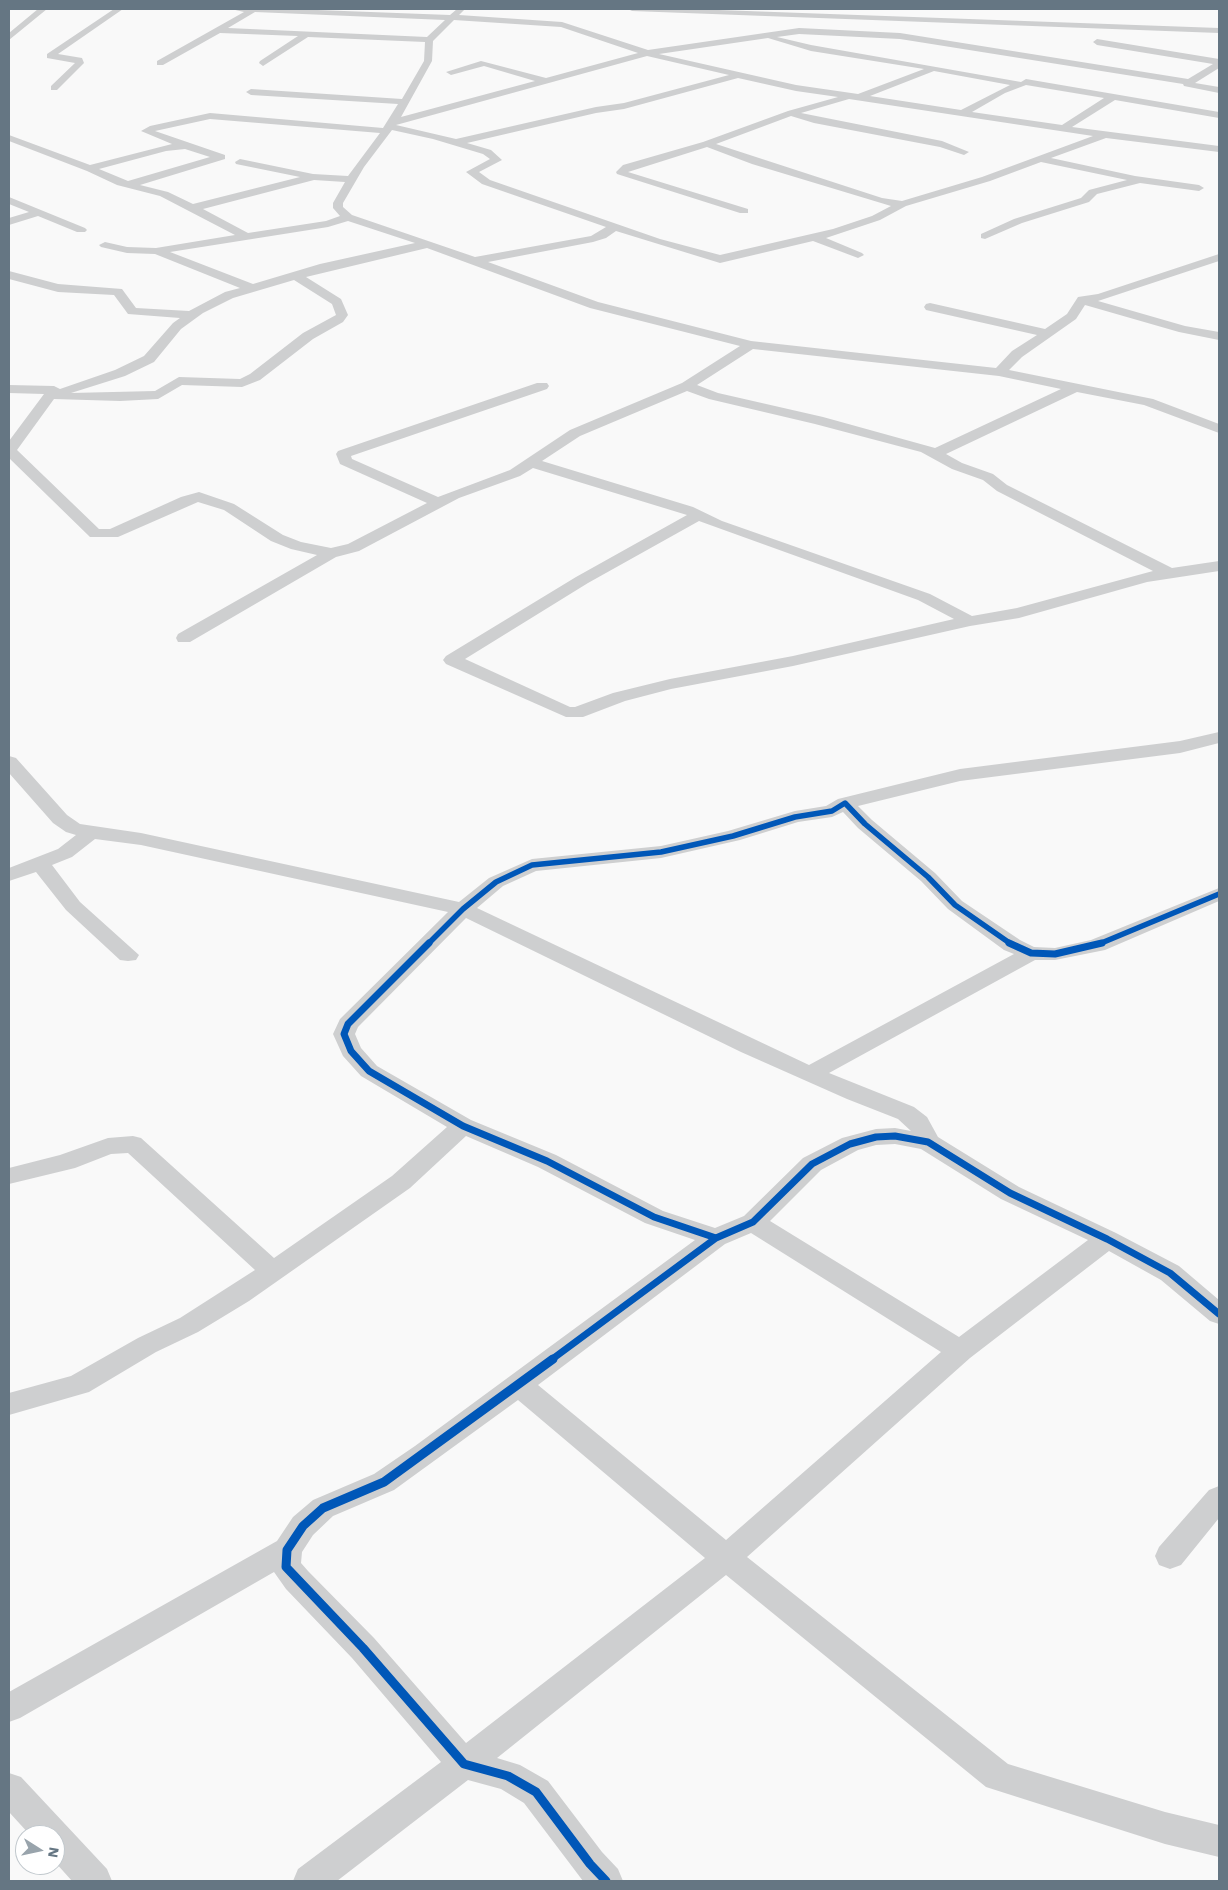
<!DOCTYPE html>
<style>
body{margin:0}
#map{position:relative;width:1228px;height:1890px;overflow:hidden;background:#f9f9f9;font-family:"Work Sans",sans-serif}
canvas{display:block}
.frame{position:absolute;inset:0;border:10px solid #657683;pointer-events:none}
.north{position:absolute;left:15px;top:1825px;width:50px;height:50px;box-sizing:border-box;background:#fff;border:1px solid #c1c8cd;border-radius:50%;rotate:100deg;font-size:14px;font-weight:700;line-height:20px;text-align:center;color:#657683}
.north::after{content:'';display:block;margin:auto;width:18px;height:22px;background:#99a4ac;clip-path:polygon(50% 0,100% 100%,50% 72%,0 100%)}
</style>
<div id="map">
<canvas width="1228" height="1890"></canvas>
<div class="frame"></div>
<div class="north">N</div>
</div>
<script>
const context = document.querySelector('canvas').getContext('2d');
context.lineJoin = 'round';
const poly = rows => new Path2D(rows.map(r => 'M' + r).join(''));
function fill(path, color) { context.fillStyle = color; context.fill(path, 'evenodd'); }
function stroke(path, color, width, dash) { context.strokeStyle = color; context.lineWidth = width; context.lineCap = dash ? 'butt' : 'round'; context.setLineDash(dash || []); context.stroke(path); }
fill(poly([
 [38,9,47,9,9,40,9,33,38,9],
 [114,9,123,9,58,54,82,58,84,63,57,90,51,90,51,86,75,63,47,58,47,54,114,9],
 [231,9,291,9,450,15,457,9,465,9,459,15,562,22,648,50,799,28,900,33,1188,79,1213,64,1097,45,1093,42,1097,39,1219,59,1219,68,1195,83,1219,87,1219,93,1184,86,1183,84,900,39,799,34,777,37,811,45,1021,82,1026,79,1219,112,1219,118,1115,100,1072,127,1219,146,1219,152,1106,138,1051,158,1135,176,1199,185,1204,188,1199,191,1140,183,1097,194,1089,202,1022,223,985,239,981,238,981,234,1014,219,1081,198,1089,190,1127,180,1041,162,990,181,906,206,880,220,826,238,862,253,864,255,858,258,813,241,720,263,616,231,606,238,593,242,488,262,598,302,751,341,996,368,1012,351,1037,335,926,310,924,307,926,304,930,303,1045,329,1067,314,1078,297,1098,294,1219,254,1219,261,1098,301,1185,326,1219,332,1219,340,1179,332,1085,305,1076,319,1022,357,1009,370,1153,399,1219,424,1219,433,1144,405,1077,392,946,454,962,463,993,474,1007,485,1172,568,1219,561,1219,571,1147,582,1019,618,970,626,793,666,671,689,625,701,583,717,566,717,446,664,443,660,446,656,576,577,687,515,533,468,520,476,459,498,359,551,336,557,190,642,178,642,176,638,178,634,317,555,291,549,271,541,224,510,198,502,118,537,90,537,9,458,9,441,44,394,9,393,9,385,54,386,60,389,115,370,144,356,173,323,180,318,128,314,114,295,58,292,9,279,9,271,58,284,122,289,136,308,189,311,225,292,240,288,155,254,127,253,101,247,99,245,105,242,127,247,156,248,235,235,160,196,117,185,87,171,9,141,9,135,90,165,172,144,141,131,150,126,210,113,383,128,398,104,251,95,246,92,251,89,402,99,424,61,425,42,308,37,263,66,259,63,260,61,298,36,220,33,163,65,157,65,157,61,244,12,231,9],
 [255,12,445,20,427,37,228,28,255,12],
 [454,20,561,27,638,53,546,78,481,61,446,72,451,75,484,66,535,81,401,117,432,61,433,41,454,20],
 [768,38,811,51,924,69,858,94,796,85,659,54,768,38],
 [647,56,729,75,624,103,596,107,456,139,396,125,647,56],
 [934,71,1010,85,961,110,870,96,934,71],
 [738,78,796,91,838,97,788,111,703,142,623,165,616,172,617,174,740,213,748,213,748,209,628,172,707,147,752,164,891,206,872,216,833,229,720,255,660,239,490,180,479,172,502,160,491,150,467,143,596,113,624,109,738,78],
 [1026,85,1104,98,1062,125,972,112,1005,93,1026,85],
 [849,99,1093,136,982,177,902,201,882,198,716,144,791,116,814,123,940,147,964,155,969,152,942,141,801,113,849,99],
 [210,119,380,133,348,176,313,174,240,159,235,162,236,164,300,177,193,204,168,192,140,185,225,159,225,155,155,131,210,119],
 [392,130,433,139,483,154,490,159,466,172,482,184,606,227,591,236,475,257,352,215,343,207,343,203,364,167,392,130],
 [185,149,210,157,128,181,99,169,166,151,185,149],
 [314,180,345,182,333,203,333,208,340,216,326,221,248,233,203,209,314,180],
 [348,221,415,243,320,264,253,284,170,252,328,227,348,221],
 [427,248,590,308,740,346,682,383,570,430,510,470,438,497,352,459,351,456,547,389,549,386,547,383,537,383,338,451,336,454,340,464,427,503,348,544,331,548,301,542,283,535,234,504,199,492,181,497,110,529,99,529,17,450,54,399,120,401,158,399,182,385,242,387,260,380,313,339,343,322,348,315,341,299,306,277,427,248],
 [294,280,332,304,336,315,303,333,250,374,240,379,179,377,155,391,71,393,125,376,154,362,181,329,203,313,233,298,294,280],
 [753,349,999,376,1061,389,935,448,823,417,718,393,697,385,753,349],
 [687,391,709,399,815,424,921,452,952,469,983,480,997,491,1153,571,1017,608,972,616,930,594,722,521,693,507,542,461,580,436,687,391],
 [699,521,918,600,954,619,793,656,670,679,613,693,575,707,570,707,465,659,588,583,699,521],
 [628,9,691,9,1219,28,1219,33,632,11,628,9],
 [9,197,85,228,87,230,85,232,77,232,38,216,9,225,9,218,29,212,9,204,9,197],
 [1219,732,1219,743,1180,753,960,781,858,806,872,820,935,873,962,901,1020,940,1034,947,1055,948,1091,940,1219,888,1219,901,1105,950,1055,960,1035,960,829,1073,914,1107,927,1117,938,1137,1019,1187,1116,1233,1179,1266,1219,1300,1219,1324,1210,1321,1161,1280,1109,1251,970,1358,747,1557,1008,1764,1165,1812,1219,1825,1219,1857,1165,1844,986,1787,726,1575,497,1758,520,1765,548,1781,602,1852,618,1869,623,1881,583,1881,524,1803,501,1789,468,1780,337,1881,293,1881,298,1869,441,1762,352,1658,286,1589,274,1572,20,1718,9,1722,9,1692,277,1541,293,1517,313,1500,374,1474,415,1446,695,1240,645,1223,538,1167,466,1136,410,1188,249,1301,198,1332,156,1352,89,1392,9,1415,9,1393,71,1376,138,1338,180,1318,255,1270,128,1153,111,1154,75,1168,9,1184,9,1168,60,1155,108,1138,133,1136,141,1138,274,1258,392,1176,447,1127,361,1076,343,1056,333,1034,340,1019,448,912,141,845,95,839,72,857,52,865,80,902,139,955,136,960,128,961,120,960,66,910,36,872,9,881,9,868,58,849,76,835,66,832,53,823,9,773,9,756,16,758,67,815,80,824,141,833,459,902,489,878,532,859,661,846,728,831,795,811,826,806,838,799,960,769,1180,741,1219,732],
 [843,812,858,828,921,881,948,909,1004,950,1014,954,809,1065,477,908,503,886,536,871,661,858,740,840,798,822,832,817,843,812],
 [466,918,741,1052,847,1099,898,1119,911,1131,895,1128,876,1129,842,1138,803,1158,744,1216,715,1228,663,1211,556,1155,471,1120,377,1066,361,1048,355,1034,358,1027,466,918],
 [895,1144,921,1149,1001,1199,1088,1240,959,1337,770,1221,821,1170,858,1150,876,1145,895,1144],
 [751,1233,941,1352,726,1540,538,1385,725,1244,751,1233],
 [518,1400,705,1558,466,1743,374,1638,308,1571,301,1563,302,1552,313,1535,333,1516,394,1490,518,1400],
 [1219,1486,1219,1518,1181,1565,1170,1569,1159,1565,1155,1556,1159,1547,1209,1490,1219,1486],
 [9,1773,21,1777,107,1869,112,1881,72,1881,55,1862,55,1835,30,1835,9,1812,9,1773]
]), '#cecfd0');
stroke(poly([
 [428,944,463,909,496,882,532,865,661,852,733,836,795,817,832,811,845,803,865,824,928,877,955,905,1011,944],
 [1099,944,1219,894]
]), '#0057b8', 5.5);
stroke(poly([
 [429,943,348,1024,344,1034,351,1051,369,1071,463,1126,547,1161,654,1217,716,1238],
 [1009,943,1031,953,1055,954,1102,943],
 [551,1360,716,1238,753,1222,812,1164,850,1144,876,1137,895,1136,928,1142,1010,1193,1107,1239,1170,1273,1219,1314]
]), '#0057b8', 7);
stroke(poly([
 [553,1359,384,1482,323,1508,303,1526,287,1550,286,1567,363,1648,464,1764,508,1776,536,1792,590,1864,606,1881]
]), '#0057b8', 9);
</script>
